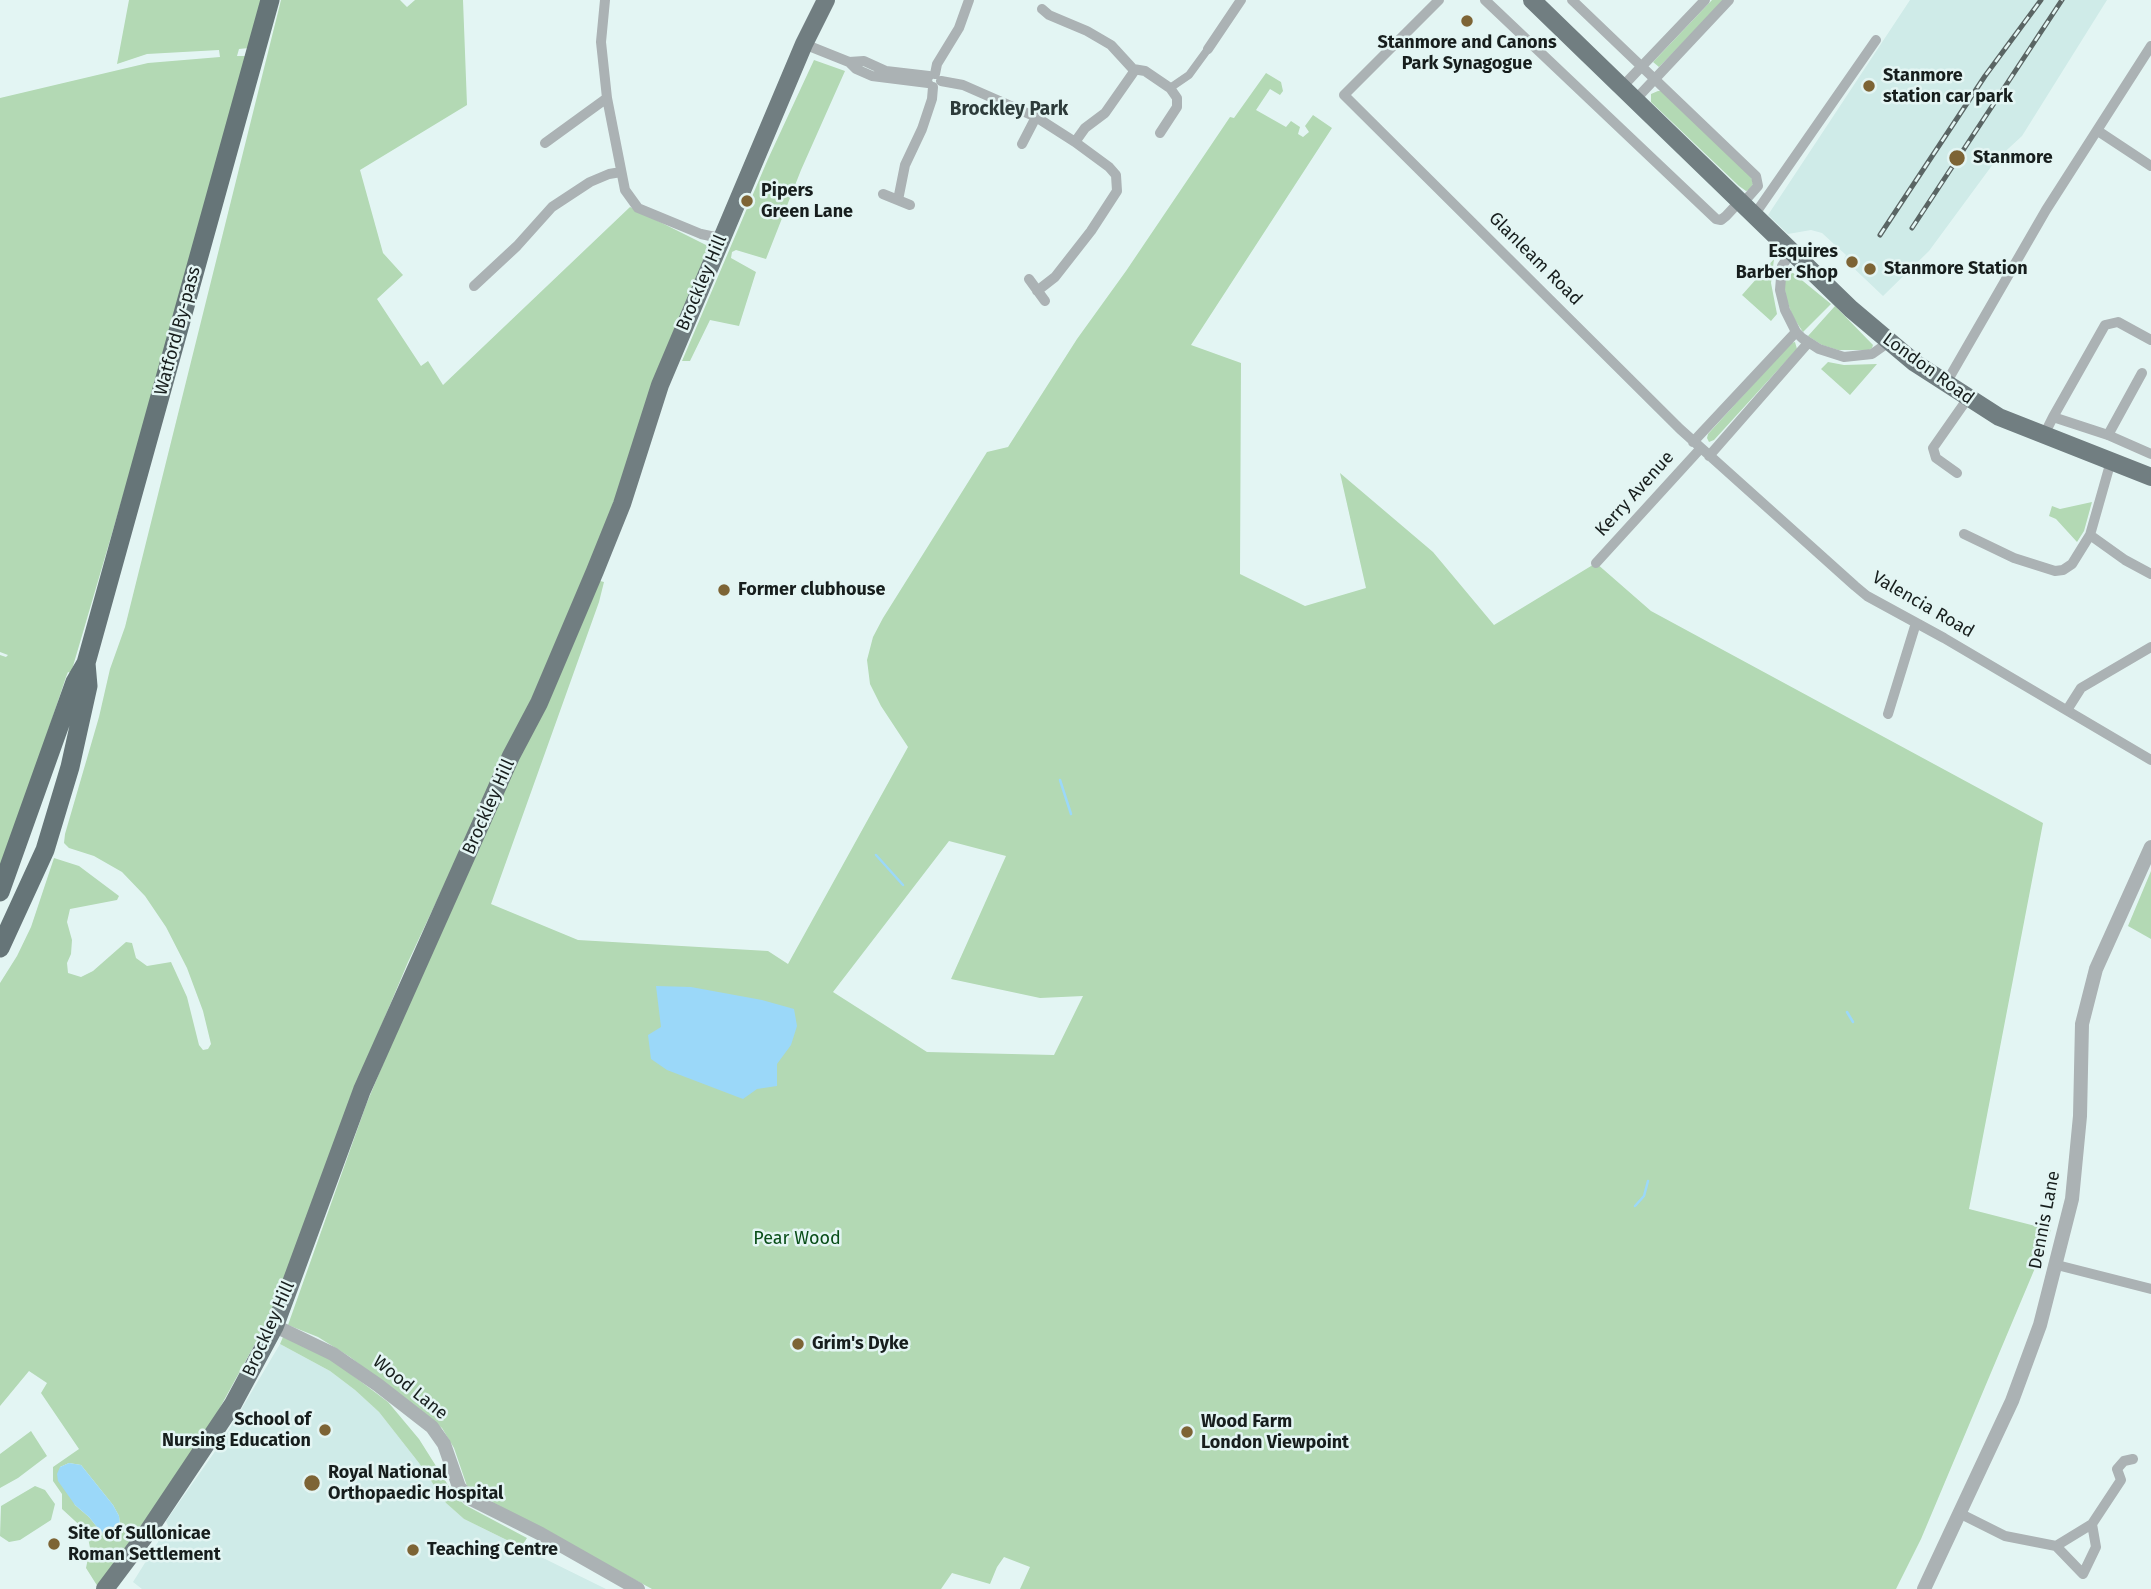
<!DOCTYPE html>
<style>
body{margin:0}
canvas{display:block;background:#e3f5f3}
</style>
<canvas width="2151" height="1589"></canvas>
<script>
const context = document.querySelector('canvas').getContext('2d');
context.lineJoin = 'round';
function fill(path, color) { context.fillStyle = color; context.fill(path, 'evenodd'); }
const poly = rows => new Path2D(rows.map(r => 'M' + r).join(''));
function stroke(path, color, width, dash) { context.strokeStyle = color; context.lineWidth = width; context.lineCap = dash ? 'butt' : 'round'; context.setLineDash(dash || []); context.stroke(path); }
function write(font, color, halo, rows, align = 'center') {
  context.font = font + ' "Fira Sans",sans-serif'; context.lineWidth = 5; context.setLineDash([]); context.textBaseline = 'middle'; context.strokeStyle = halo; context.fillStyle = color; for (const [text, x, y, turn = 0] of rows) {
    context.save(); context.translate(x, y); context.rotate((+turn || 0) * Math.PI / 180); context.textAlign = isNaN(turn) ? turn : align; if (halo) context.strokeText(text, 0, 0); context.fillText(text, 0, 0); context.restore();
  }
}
fill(poly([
 [1910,0,2107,0,2022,136,1996,160,1929,251,1883,296,1844,259,1846,255,1822,233,1811,230,1788,234,1768,215],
 [280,1344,330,1371,355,1390,379,1412,419,1463,446,1503,464,1519,606,1589,142,1589,133,1582,168,1526,166,1521,223,1440]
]), '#cfebe8');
fill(poly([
 [129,0,262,0,249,48,239,49,237,56,247,56,140,438,71,673,68,672,66,677,0,875,0,655,6,657,8,655,0,652,0,98,148,63,220,57,219,50,147,54,117,64],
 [281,0,400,0,407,7,415,0,463,0,467,105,360,170,383,253,403,275,377,299,421,366,428,361,443,385,630,207,710,247,615,507,538,685,408,962,355,1088,273,1311,206,1433,98,1587,86,1568,90,1548,87,1532,62,1509,62,1494,53,1481,53,1467,79,1449,41,1393,47,1383,29,1371,0,1406,0,983,17,956,31,927,54,858,79,866,119,896,117,900,70,909,67,922,72,940,71,954,67,963,68,973,81,977,93,971,126,942,132,943,136,958,147,966,171,962,187,997,199,1045,203,1050,208,1049,211,1044,203,1011,187,968,166,927,145,896,122,872,94,856,69,848,64,843,65,834,99,717,110,669,125,627],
 [69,1463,81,1465,113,1505,119,1516,120,1526,109,1537,101,1532,89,1517,75,1505,60,1467],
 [1712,0,1724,0,1659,67,1653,62],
 [814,60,845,71,801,170,766,259,736,250,732,252,731,258,756,272,739,326,710,320,690,361,682,361,768,159],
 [1266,73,1281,82,1283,91,1280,95,1270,89,1256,110,1286,127,1291,121,1300,127,1298,134,1303,137,1309,132,1305,126,1313,115,1332,128,1191,345,1241,363,1240,574,1305,606,1366,588,1340,473,1433,552,1494,625,1596,563,1651,611,2043,823,1969,1209,2051,1230,1921,1539,1896,1589,1020,1589,1030,1567,1004,1557,997,1567,990,1584,952,1573,941,1589,652,1589,468,1489,454,1448,442,1428,350,1357,318,1337,288,1325,366,1105,422,970,600,581,604,582,599,602,491,904,578,940,768,951,788,964,908,747,881,706,870,684,867,660,873,637,883,618,987,452,1008,447,1077,339,1126,271,1230,117,1234,118],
 [949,841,1006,856,951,979,1040,998,1083,996,1054,1055,927,1052,833,992],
 [1658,91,1662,91,1751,176,1753,184,1749,190,1746,191,1739,186,1651,102,1651,94],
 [1774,259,1771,283,1777,314,1771,321,1742,295],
 [1787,268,1831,304,1803,332,1793,317,1786,298,1784,282],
 [1835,306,1873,345,1872,348,1869,350,1838,350,1822,345,1808,336],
 [1795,342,1797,349,1714,440,1709,442,1707,438,1708,434,1791,343],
 [1828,362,1844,365,1877,364,1850,395,1821,369],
 [2092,502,2084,531,2077,542,2056,519,2049,516,2052,506,2060,509],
 [2151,871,2151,939,2128,926],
 [283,1337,331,1359,388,1402,419,1439,453,1493,465,1505,527,1538,521,1547,464,1519,446,1503,419,1463,379,1412,355,1390,330,1371,280,1344],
 [31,1431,47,1456,18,1478,0,1488,0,1454],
 [35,1486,45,1490,55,1504,51,1520,20,1540,9,1542,0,1536,1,1506]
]), '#b3d9b4');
fill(poly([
 [656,986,691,987,762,1000,794,1009,797,1026,791,1045,777,1064,777,1086,757,1089,743,1099,667,1070,651,1059,648,1035,661,1027],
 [69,1463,81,1465,113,1505,119,1516,120,1526,115,1534,109,1537,101,1532,89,1517,75,1505,58,1481,57,1474,60,1467]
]), '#9bd8f9');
stroke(poly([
 [1060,780,1071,814],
 [876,855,903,885],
 [1847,1012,1853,1022],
 [1635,1206,1644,1196,1648,1181]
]), '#9bd8f9', 2.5);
stroke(poly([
 [1170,88,1189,75,1208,49]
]), '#abb2b4', 8);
stroke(poly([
 [605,0,601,42,607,98,625,190,638,208,701,234,715,237,720,241],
 [1439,0,1344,95,1680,429,1855,586,1867,596,1944,638,2151,760],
 [1485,0,1716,219,1721,220,1726,216,1740,201],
 [1572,0,1756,176,1758,186,1743,203],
 [1042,9,1049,15,1087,31,1111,45,1133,69,1133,73,1105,113,1085,128,1075,142],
 [804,44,849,62,856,69,872,76,928,83],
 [1208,49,1241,0],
 [849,62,864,61,886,71,929,76],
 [1133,69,1145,71,1170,88,1177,98,1177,107,1160,133],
 [935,74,937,64,959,28,969,0],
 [941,81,963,85,1036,117,1075,142,1109,167,1116,175,1117,191,1091,231,1055,277,1037,291],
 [1622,87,1705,0],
 [1636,99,1729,0],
 [2098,131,2151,166],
 [545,143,607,98],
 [1022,144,1036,117],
 [883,194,910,205],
 [898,200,905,165,922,129,932,99,933,87],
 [1755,214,1876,40],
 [1792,251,1782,266,1780,290,1785,310,1796,332,1802,338,1819,349,1844,357,1872,354,1889,342],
 [1029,279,1045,301],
 [474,286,517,246,552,207,590,182,609,174,621,172],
 [1945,385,2046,210,2151,46],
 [2053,417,2105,325,2118,322,2151,340],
 [2044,435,2053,417,2108,435,2151,454],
 [2108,435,2142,373],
 [1693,442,1796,332],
 [1709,456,1808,343],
 [1957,473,1936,458,1933,448,1968,398],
 [1964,534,2014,558,2055,571,2063,570,2072,564,2090,535,2111,461],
 [2090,535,2125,560,2151,574],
 [1596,563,1701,448],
 [2067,710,2081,688,2151,647],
 [1888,714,1916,623],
 [2057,1265,2151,1289],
 [1961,1514,2005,1536,2056,1546,2092,1524,2096,1547,2083,1574,2056,1546],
 [2092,1524,2121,1480,2117,1469,2124,1461,2133,1459]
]), '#abb2b4', 10);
stroke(poly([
 [275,1326,333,1354,378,1385,432,1427,444,1444,459,1487,469,1498,541,1534,638,1589],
 [1924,1589,2012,1401,2040,1325,2072,1199,2080,1116,2082,1024,2096,969,2151,847]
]), '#abb2b4', 14);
stroke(poly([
 [1532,0,1851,309,1915,363,1999,417,2151,477],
 [105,1589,144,1537,233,1404,275,1326,362,1090,511,756,539,703,595,571,622,504,660,385,804,44,826,0]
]), '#717e81', 18);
stroke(poly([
 [0,892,75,682,86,663,270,0],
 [0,948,45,850,70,767,88,686,86,663]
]), '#667578', 19);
const rail = poly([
 [1912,228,2062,0],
 [1880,235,1985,76,2041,0]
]);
stroke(rail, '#5a6564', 5);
stroke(rail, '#e3f5f3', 2.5, [8]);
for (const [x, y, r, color] of [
 [1467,21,7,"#7d6435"],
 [1869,86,7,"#7d6435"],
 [1957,158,9,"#7d6435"],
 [747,201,7,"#7d6435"],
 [1852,262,7,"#7d6435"],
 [1870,269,7,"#7d6435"],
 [724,590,7,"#7d6435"],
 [798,1344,7,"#7d6435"],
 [325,1430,7,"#7d6435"],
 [1187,1432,7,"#7d6435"],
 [312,1483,9,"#7d6435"],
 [54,1544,7,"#7d6435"],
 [413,1550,7,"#7d6435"]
]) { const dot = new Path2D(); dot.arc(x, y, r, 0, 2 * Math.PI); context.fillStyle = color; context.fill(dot); stroke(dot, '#e3f5f3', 2.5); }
write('bold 18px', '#171e1d', '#e3f5f3', [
 ["Stanmore and Canons",1467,43,"center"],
 ["Park Synagogue",1467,64,"center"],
 ["Stanmore",1883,76],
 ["station car park",1883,97],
 ["Stanmore",1973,158],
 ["Pipers",761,191],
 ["Green Lane",761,212],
 ["Esquires",1838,252,"right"],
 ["Barber Shop",1838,273,"right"],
 ["Stanmore Station",1884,269],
 ["Former clubhouse",738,590],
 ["Grim's Dyke",812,1344],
 ["School of",311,1420,"right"],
 ["Nursing Education",311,1441,"right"],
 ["Wood Farm",1201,1422],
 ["London Viewpoint",1201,1443],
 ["Royal National",328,1473],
 ["Orthopaedic Hospital",328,1494],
 ["Site of Sullonicae",68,1534],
 ["Roman Settlement",68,1555],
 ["Teaching Centre",427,1550]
], 'left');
write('18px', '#171e1d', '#e3f5f3', [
 ["Glanleam Road",1535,259,45],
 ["Brockley Hill",702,283,-67],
 ["Watford By-pass",178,331,-75],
 ["London Road",1928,369,36],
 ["Kerry Avenue",1635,494,-48],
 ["Valencia Road",1923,605,30],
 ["Brockley Hill",489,807,-66],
 ["Dennis Lane",2045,1220,-79],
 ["Brockley Hill",269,1329,-66],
 ["Wood Lane",410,1388,39]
]);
write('18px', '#094e18', '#e3f5f3', [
 ["Pear Wood",797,1239]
]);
write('bold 19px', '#2d3b3a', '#e3f5f3', [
 ["Brockley Park",1009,110]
]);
</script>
